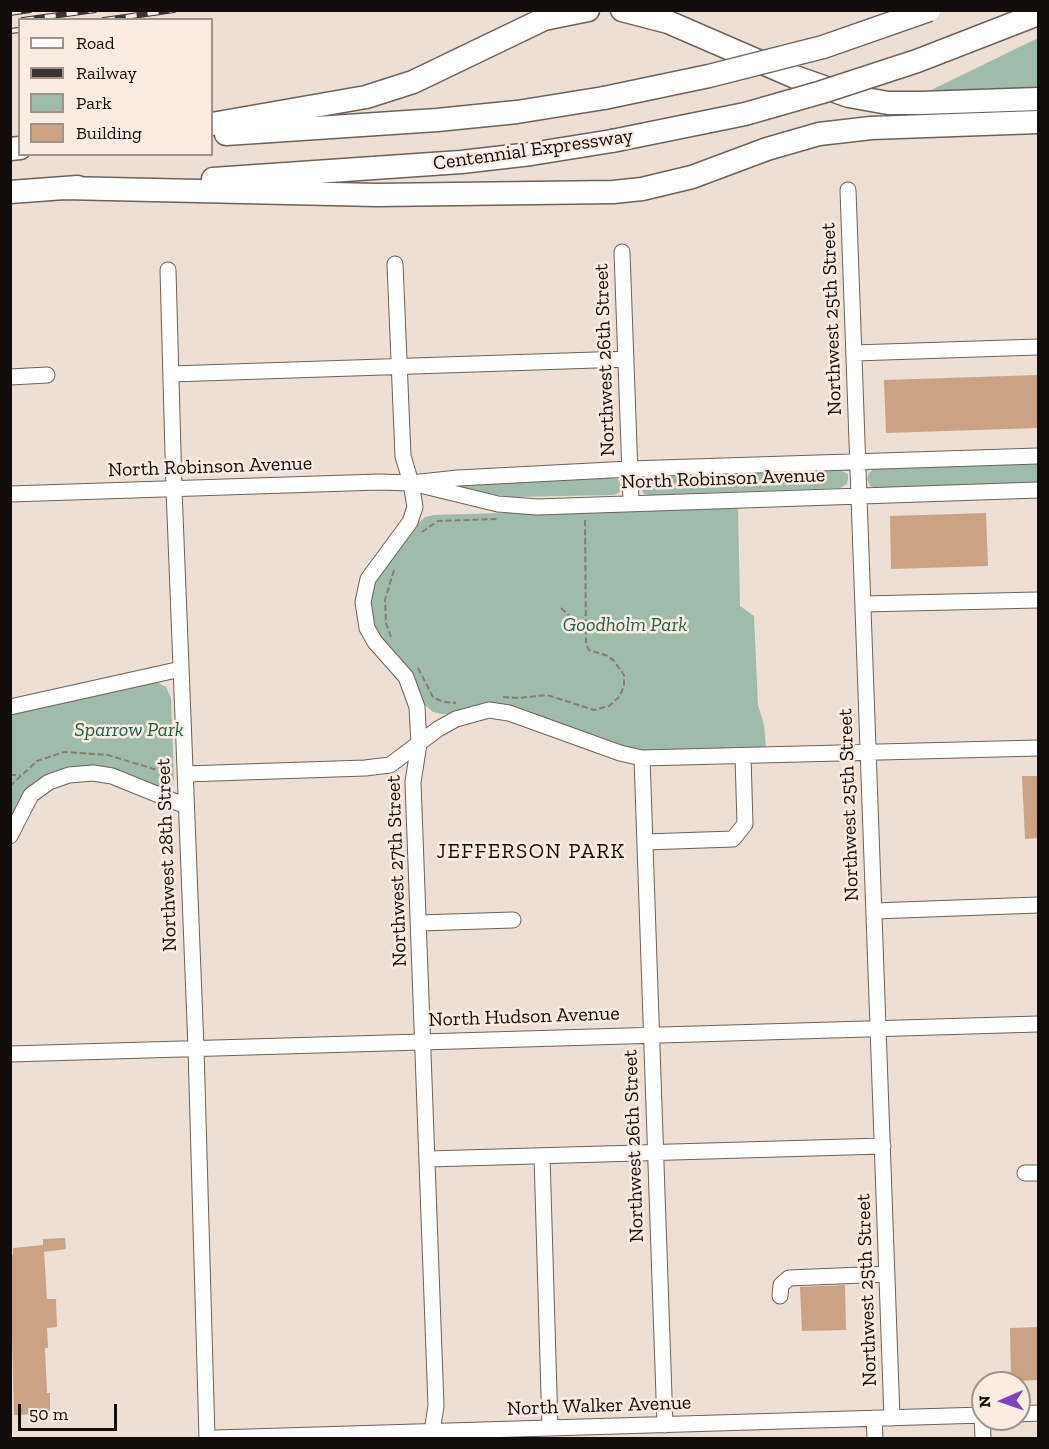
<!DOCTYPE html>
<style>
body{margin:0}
#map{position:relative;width:1049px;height:1449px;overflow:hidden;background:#eedfd5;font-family:"Zilla Slab",serif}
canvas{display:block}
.frame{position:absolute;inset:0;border:12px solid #120d0a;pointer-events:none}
.legend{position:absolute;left:18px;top:18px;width:195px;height:138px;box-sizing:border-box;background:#fbece2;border:2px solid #9e938c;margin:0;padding:8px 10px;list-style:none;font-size:18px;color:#120d0a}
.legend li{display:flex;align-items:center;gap:12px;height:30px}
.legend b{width:30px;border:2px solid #9e938c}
.north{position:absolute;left:971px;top:1371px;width:60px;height:60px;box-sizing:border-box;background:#fbece2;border:2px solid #9e938c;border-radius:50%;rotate:268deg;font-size:16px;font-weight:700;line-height:24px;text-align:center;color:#120d0a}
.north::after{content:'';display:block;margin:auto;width:21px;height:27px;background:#7946bd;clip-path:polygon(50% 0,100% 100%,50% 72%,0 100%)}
.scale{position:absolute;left:18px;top:1404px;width:99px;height:27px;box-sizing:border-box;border:3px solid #120d0a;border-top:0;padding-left:8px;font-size:18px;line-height:21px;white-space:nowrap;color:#120d0a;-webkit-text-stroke:4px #fbece2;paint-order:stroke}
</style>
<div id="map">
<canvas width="1049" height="1449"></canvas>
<div class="frame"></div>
<ul class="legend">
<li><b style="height:8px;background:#fff"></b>Road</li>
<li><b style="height:8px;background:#3b3430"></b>Railway</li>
<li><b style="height:16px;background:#9fbbaa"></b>Park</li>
<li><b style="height:16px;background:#cca284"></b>Building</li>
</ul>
<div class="north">N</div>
<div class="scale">50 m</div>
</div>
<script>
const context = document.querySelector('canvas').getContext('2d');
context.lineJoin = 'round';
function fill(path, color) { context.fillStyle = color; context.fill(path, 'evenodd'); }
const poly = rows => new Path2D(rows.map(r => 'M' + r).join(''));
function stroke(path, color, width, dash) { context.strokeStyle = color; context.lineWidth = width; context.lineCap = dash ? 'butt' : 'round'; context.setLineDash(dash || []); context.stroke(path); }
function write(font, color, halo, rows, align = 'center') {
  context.font = font + ' "Zilla Slab",serif'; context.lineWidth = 5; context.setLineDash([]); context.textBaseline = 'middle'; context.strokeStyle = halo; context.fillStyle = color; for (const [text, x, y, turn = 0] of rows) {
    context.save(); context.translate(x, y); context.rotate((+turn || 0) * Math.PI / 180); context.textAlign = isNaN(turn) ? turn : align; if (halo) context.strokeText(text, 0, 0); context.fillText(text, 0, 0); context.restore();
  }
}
fill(poly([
 [1038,38,1038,89,925,93],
 [1038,464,1038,482,876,488,870,486,867,479,869,473,874,469],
 [840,470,848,474,848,479,847,484,840,488,648,495,644,494,640,486,640,482,646,476],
 [612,477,618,479,621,485,620,492,614,495,514,497,481,493,458,486,459,484],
 [738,506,740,606,754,616,758,705,764,725,766,748,641,752,504,704,480,704,451,714,442,714,433,712,424,704,415,680,382,642,369,618,371,585,408,533,425,517,434,515],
 [157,682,166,687,171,698,174,779,172,785,161,789,60,771,11,822,11,713]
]), '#9fbbaa');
fill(poly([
 [1038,375,1038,428,886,433,884,380],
 [986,513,988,566,891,569,890,516],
 [1022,776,1038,776,1038,838,1025,839],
 [65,1238,66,1249,44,1252,47,1299,56,1299,57,1327,47,1328,48,1348,45,1348,47,1393,50,1393,50,1411,43,1411,43,1414,14,1415,10,1255,13,1255,13,1248,43,1245,43,1239],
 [845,1285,846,1330,802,1331,800,1287],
 [1038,1327,1038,1380,1016,1381,1011,1377,1010,1328]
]), '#cca284');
const minor = poly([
 [848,190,892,1418],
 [622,252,631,502],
 [395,264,403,456,411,483,415,507,410,522,368,579,363,602,367,628,375,642,406,677,417,707,419,744,413,782,436,1406,431,1438],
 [168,270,174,489,196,1048,207,1438],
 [854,353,1038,347],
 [171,374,626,359],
 [10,377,47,375],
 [420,485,498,504,537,507,1038,490],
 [10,494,379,482,411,483,458,478,630,469,1038,456],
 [863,604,1038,600],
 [10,707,181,669],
 [642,758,665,1425],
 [185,774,365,768,390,765,438,729,456,719,489,710,509,713,620,753,642,758,1038,748],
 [10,836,31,795,49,782,69,775,93,773,112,776,186,806],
 [645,842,733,839,745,824,743,756],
 [874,911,1038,905],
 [419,923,513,920],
 [10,1054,1038,1024],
 [542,1156,550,1428],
 [428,1159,883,1146],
 [1025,1173,1038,1173],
 [780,1296,781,1285,789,1278,887,1274],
 [1019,1414,1038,1413],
 [982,1415,983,1438],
 [874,1418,875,1438],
 [216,1438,983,1415]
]);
const highway = poly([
 [622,10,668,22,795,77,849,96,888,103,921,103,1038,99],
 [212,124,366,97,413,82,544,19,588,10],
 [226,134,437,120,517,112,604,98],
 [10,149,20,148],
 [213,179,461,162,531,154,612,141],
 [64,188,377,195,613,192,642,189,692,177,767,149,819,134,871,128,1038,122],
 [10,192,78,187]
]);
stroke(minor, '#6d6158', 17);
stroke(highway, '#6d6158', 25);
stroke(poly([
 [422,532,438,521,497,519],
 [561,608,578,624,606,624],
 [391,637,386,623,385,600,394,570],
 [418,668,433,697,443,702,456,703],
 [503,697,518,698,547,695,594,710,609,706,619,697,624,686,624,675,614,661,608,656,589,650,586,644,585,518],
 [10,775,20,775],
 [10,786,37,761,64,752,108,755,170,774]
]), '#857b74', 2, [6, 3]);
stroke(minor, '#fff', 15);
stroke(highway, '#fff', 22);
const rail = poly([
 [10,13,30,10],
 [23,20,95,10],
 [104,20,174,10],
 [10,31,20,30]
]);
stroke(rail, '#3b3430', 6);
stroke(rail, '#fbece2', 4, [11]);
const highwayBridge = poly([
 [604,98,709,76,823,47,929,10],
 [612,141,745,114,822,92,917,61,1038,14]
]);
stroke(highwayBridge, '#6d6158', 25, []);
stroke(highwayBridge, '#fff', 22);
write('20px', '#120d0a', '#fbece2', [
 ["Centennial Expressway",533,150,-8],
 ["Northwest 25th Street",832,319,-92],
 ["Northwest 26th Street",605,360,-92],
 ["North Robinson Avenue",210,467,-2],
 ["North Robinson Avenue",723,479,-2],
 ["Northwest 25th Street",849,805,-92],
 ["Northwest 28th Street",167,855,-92],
 ["Northwest 27th Street",397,871,-92],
 ["North Hudson Avenue",524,1017,-2],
 ["Northwest 26th Street",634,1146,-92],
 ["Northwest 25th Street",867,1290,-92],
 ["North Walker Avenue",599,1406,-2]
]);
write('italic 20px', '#196541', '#fbece2', [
 ["Goodholm Park",625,625],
 ["Sparrow Park",129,730]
]);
context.letterSpacing = '1.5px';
write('21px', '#120d0a', '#fbece2', [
 ["JEFFERSON PARK",531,852]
]);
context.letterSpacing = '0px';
</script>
